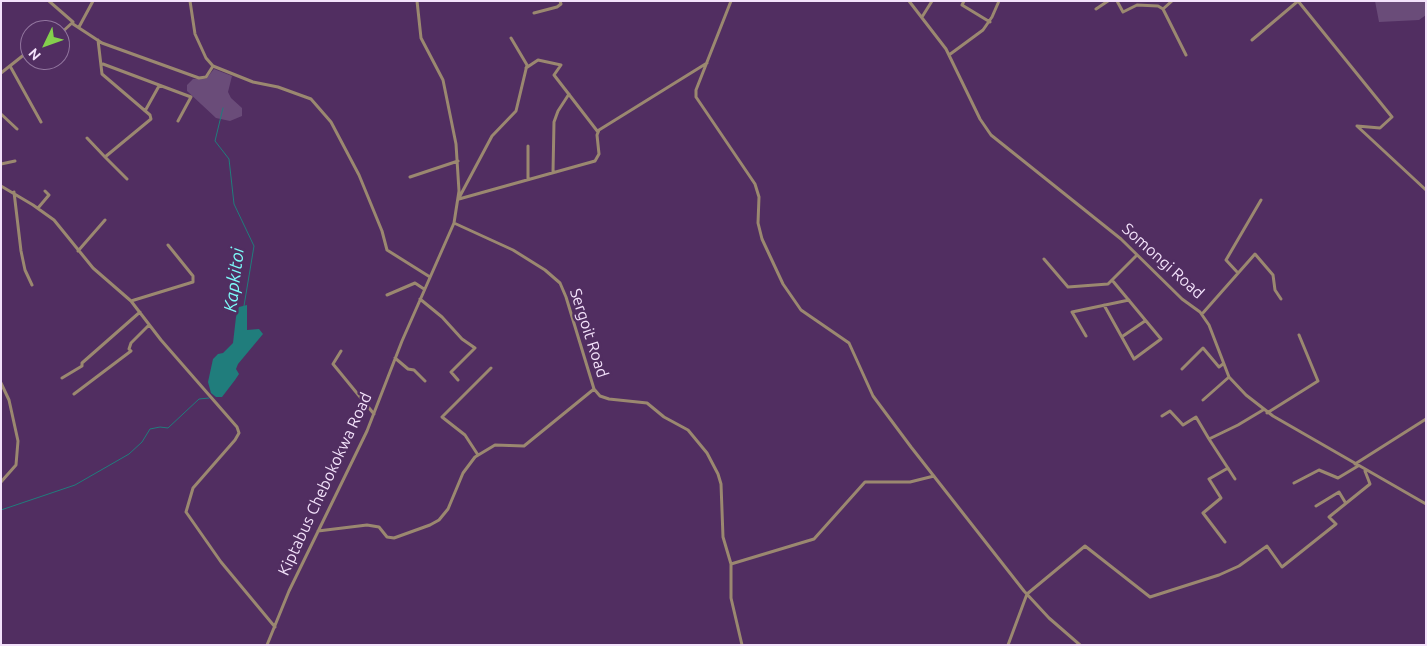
<!DOCTYPE html>
<style>
body{margin:0}
#map{position:relative;width:1427px;height:646px;overflow:hidden;background:#512e61;font-family:Ubuntu,sans-serif}
canvas{display:block}
.frame{position:absolute;inset:0;border:2px solid #f3e2fb;pointer-events:none}
.north{position:absolute;left:20px;top:20px;width:50px;height:50px;box-sizing:border-box;background:#512e61;border:1px solid #92769f;border-radius:50%;rotate:228deg;font-size:14px;font-weight:700;line-height:20px;text-align:center;color:#f3e2fb}
.north::after{content:'';display:block;margin:auto;width:18px;height:22px;background:#84cf4d;clip-path:polygon(50% 0,100% 100%,50% 72%,0 100%)}
</style>
<div id="map">
<canvas width="1427" height="646"></canvas>
<div class="frame"></div>
<div class="north">N</div>
</div>
<script>
const context = document.querySelector('canvas').getContext('2d');
context.lineJoin = 'round';
function fill(path, color) { context.fillStyle = color; context.fill(path, 'evenodd'); }
const poly = rows => new Path2D(rows.map(r => 'M' + r).join(''));
function stroke(path, color, width, dash) { context.strokeStyle = color; context.lineWidth = width; context.lineCap = dash ? 'butt' : 'round'; context.setLineDash(dash || []); context.stroke(path); }
function write(font, color, halo, rows, align = 'center') {
  context.font = font + ' Ubuntu,sans-serif'; context.lineWidth = 5; context.setLineDash([]); context.textBaseline = 'middle'; context.strokeStyle = halo; context.fillStyle = color; for (const [text, x, y, turn = 0] of rows) {
    context.save(); context.translate(x, y); context.rotate((+turn || 0) * Math.PI / 180); context.textAlign = isNaN(turn) ? turn : align; if (halo) context.strokeText(text, 0, 0); context.fillText(text, 0, 0); context.restore();
  }
}
fill(poly([
 [1375,1,1426,1,1426,15,1419,20,1379,22],
 [214,69,232,76,228,92,231,98,242,108,242,116,230,121,216,118,187,91,187,85,193,79,206,79]
]), '#6a4c79');
fill(poly([
 [247,305,247,330,259,329,263,334,238,364,236,369,239,374,235,380,222,397,216,397,211,393,208,382,213,359,218,354,223,353,233,343,236,317,239,307]
]), '#207d7c');
stroke(poly([
 [223,108,215,141,229,159,234,204,254,246,244,306],
 [1,510,75,485,129,454,142,442,150,429,160,427,168,428,199,399,209,398]
]), '#207d7c', 1);
stroke(poly([
 [49,1,73,22,60,34],
 [190,1,195,34,206,58,213,66,253,82,278,87,311,99,331,122,359,175,382,231,387,250,430,277],
 [731,1,696,90,696,97,755,184,759,197,758,223,762,239,783,284,801,310,849,343,873,396,911,447,1024,591,1049,618,1080,645],
 [909,1,946,49,980,119,991,135,1121,239,1182,299,1200,312,1209,325,1229,377,1246,395,1273,416,1426,504],
 [964,1,962,5,990,22],
 [1117,1,1123,12,1137,5,1158,6,1163,9,1186,55],
 [1096,9,1108,1],
 [1163,9,1172,1],
 [534,13,557,7,561,4,560,1],
 [922,17,932,1],
 [73,24,102,43,199,78,206,77,213,66],
 [79,27,93,1],
 [98,40,102,74,150,115,151,119,105,157,127,179],
 [1252,40,1298,1,1392,117,1380,128,1357,126],
 [949,55,983,30,992,17,999,1],
 [103,64,191,97,178,121],
 [10,66,41,122],
 [526,68,538,60,561,65,554,75,598,132],
 [1,73,30,50],
 [145,111,159,86],
 [1,114,17,129],
 [1357,126,1426,190],
 [87,138,105,157],
 [1,164,15,161],
 [553,172,554,122,558,111,569,94],
 [410,177,458,161],
 [528,179,528,146],
 [1,186,33,205,54,220,93,268,131,301,161,340,237,427,239,433,235,440,193,488,186,512,221,562,275,627],
 [14,192,21,251,25,270,32,285],
 [460,196,492,136,516,111,527,65,511,38],
 [459,199,595,161,599,154,597,135,599,130,707,63],
 [38,208,49,195,45,191],
 [454,223,513,250,545,270,560,283,566,297,594,389,600,396,609,399,647,403,664,417,688,430,707,453,718,474,721,484,723,537,731,564,731,598,742,645],
 [78,251,105,220],
 [1044,259,1068,287,1108,284,1137,255],
 [1238,273,1226,260,1261,200],
 [387,295,415,283,424,289],
 [420,299,442,317,462,339,475,348,451,372,458,380],
 [131,301,193,282,193,276,168,245],
 [1104,305,1134,359,1161,339,1112,280],
 [1202,314,1255,254,1273,275,1275,290,1281,299],
 [1086,336,1072,312,1129,300],
 [1123,336,1145,321],
 [341,351,333,364,374,414],
 [395,358,408,369,414,370,425,381],
 [1182,369,1203,348,1219,367,1223,364],
 [62,378,82,366,82,363,140,312],
 [1,383,9,400,18,441,16,465,1,482],
 [74,394,131,351,129,349,131,343,149,325],
 [1203,400,1229,377],
 [1267,413,1318,381,1299,335],
 [1162,416,1170,411,1183,425,1196,417,1209,439,1238,425,1263,410],
 [1209,439,1235,479],
 [478,455,465,435,442,417,491,368],
 [1355,464,1426,419],
 [1294,483,1319,470,1338,478,1358,466],
 [1316,506,1339,492,1345,502],
 [318,531,367,525,379,527,387,537,394,538,430,525,439,520,448,509,463,473,475,457,495,445,524,446,594,389],
 [1225,542,1203,513,1221,498,1209,479,1228,468],
 [731,564,814,539,865,482,910,482,934,476],
 [267,645,289,591,367,431,402,341,454,223,459,191,456,144,443,80,421,38,417,1],
 [1008,645,1027,594,1085,546,1150,597,1219,575,1239,566,1267,546,1282,567,1336,524,1329,517,1370,484,1365,471]
]), '#9b8870', 3);
write('16px', '#f3e2fb', '#512e61', [
 ["Somongi Road",1163,261,42],
 ["Sergoit Road",589,333,72],
 ["Kiptabus Chebokokwa Road",325,484,-65]
]);
write('italic 18px', '#7dfbfa', '#512e61', [
 ["Kapkitoi",234,280,-83]
]);
</script>
